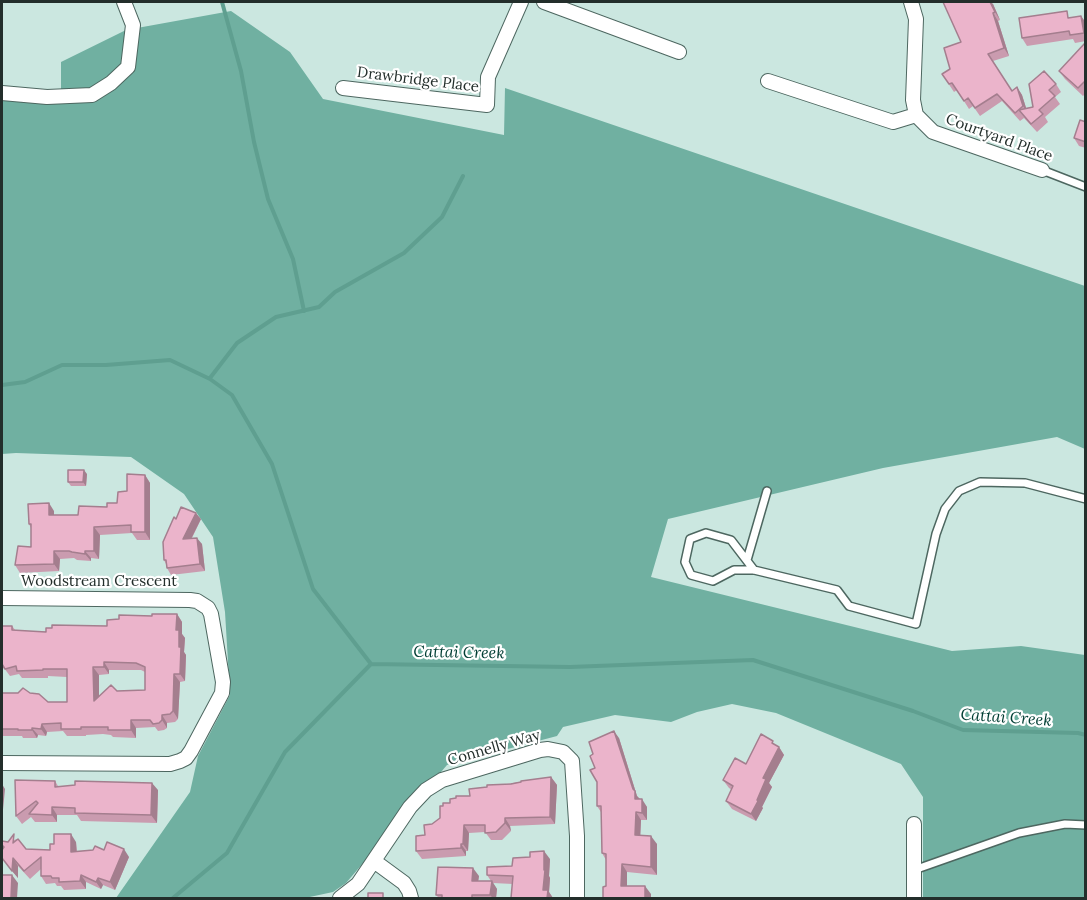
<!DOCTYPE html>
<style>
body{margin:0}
#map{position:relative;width:1087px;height:900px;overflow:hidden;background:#cbe7e0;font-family:Lora,serif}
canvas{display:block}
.frame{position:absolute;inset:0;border:3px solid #232e2b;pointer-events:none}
</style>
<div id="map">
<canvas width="1087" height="900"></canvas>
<div class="frame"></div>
</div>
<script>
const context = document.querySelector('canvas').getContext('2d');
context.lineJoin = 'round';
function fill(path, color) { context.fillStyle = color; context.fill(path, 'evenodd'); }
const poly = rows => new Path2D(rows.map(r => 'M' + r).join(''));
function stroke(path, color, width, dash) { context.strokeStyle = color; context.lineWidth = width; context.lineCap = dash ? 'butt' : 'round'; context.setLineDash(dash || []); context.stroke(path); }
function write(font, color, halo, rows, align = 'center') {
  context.font = font + ' Lora,serif'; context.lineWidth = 4.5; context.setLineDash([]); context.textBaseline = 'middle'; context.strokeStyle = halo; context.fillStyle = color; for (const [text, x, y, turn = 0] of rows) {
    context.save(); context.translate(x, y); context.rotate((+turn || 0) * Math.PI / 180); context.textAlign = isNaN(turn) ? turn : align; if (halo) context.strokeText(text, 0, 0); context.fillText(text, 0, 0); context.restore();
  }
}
fill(poly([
 [231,11,290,52,323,99,504,135,505,88,1085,286,1085,449,1057,437,883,468,668,519,651,577,952,651,1021,646,1085,655,1085,898,923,898,923,797,901,764,776,713,732,704,697,712,671,722,615,715,563,727,557,736,447,765,346,883,333,892,305,898,116,898,190,792,198,756,230,695,225,612,213,537,184,494,131,457,16,453,2,454,2,95,61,97,61,62,126,30]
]), '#70b0a1');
stroke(poly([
 [222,2,241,71,254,142,268,199,293,259,304,311],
 [210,378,237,343,276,317,319,307,335,292,404,253,442,217,463,176],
 [2,385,25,382,62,365,106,365,170,360,210,379,232,395,272,464,313,589,371,664,570,667,753,660,913,711,963,730,1078,733,1086,735],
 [173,898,227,853,285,752,371,664]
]), '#5f9f90', 4);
const lane = poly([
 [1042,170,1086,187],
 [747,560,767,491],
 [754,570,731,540,706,533,690,539,685,562,691,575,713,581,734,570,754,570,837,590,849,606,916,624,936,534,945,509,959,491,980,482,1025,483,1086,499],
 [914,870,1019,833,1065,824,1086,825]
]);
const street = poly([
 [544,2,679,52],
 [911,2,916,19,913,100,916,115],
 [768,81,893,122,916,115,933,132,1042,170],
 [343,88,487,105,488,77,521,2],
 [2,93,47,97,92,95,111,83,128,67,133,25,124,2],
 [2,598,190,600,197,601,208,608,211,614,223,682,222,693,191,751,186,758,180,761,170,764,2,763],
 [374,861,404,883,409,891,411,898],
 [340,898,358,884,410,807,426,790,442,780,540,750,548,749,563,752,572,761,577,836,577,898],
 [914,898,914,824]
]);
stroke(lane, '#4d6760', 10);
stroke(street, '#4d6760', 16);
stroke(lane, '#fff', 7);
stroke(street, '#fff', 14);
fill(poly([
 [993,4,1000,20,998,21,1009,56,993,61,1012,91,1017,87,1022,95,1026,108,1033,107,1029,84,1056,84,1061,92,1055,97,1060,104,1045,117,1048,122,1037,132,1024,118,1020,121,1002,101,980,116,973,106,969,109,957,90,954,92,942,74,950,69,961,42],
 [1081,16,1086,23,1086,41,1075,43,1073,39,1027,46,1022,38,1072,18],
 [1086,44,1086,93,1083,96,1065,79,1059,71],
 [1086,122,1086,148,1079,146,1074,138],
 [87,474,86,486,71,486,68,482],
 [145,475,150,483,150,540,137,540,132,533,100,535,99,559,91,558,91,561,77,560,74,558,60,559,59,571,20,573,15,565,31,547,31,528,29,524,54,511,54,515,78,515,107,507,117,503,127,491],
 [176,519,201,519,192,538,202,544,205,571,171,575,167,568,166,564,164,560],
 [177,614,182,622,182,634,185,638,184,652,186,655,185,681,180,682,178,719,175,722,167,723,167,728,164,730,158,731,155,727,136,728,136,738,113,737,111,735,103,734,86,735,86,736,67,736,63,731,47,732,46,736,38,735,37,738,23,738,22,736,2,736,2,693,30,693,48,702,67,702,67,677,48,676,48,678,22,678,19,674,10,676,4,668,2,669,2,626,12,626,16,631,46,632,52,628,107,626,152,616],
 [109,670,141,670,145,672,145,690,99,696,99,675,109,674],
 [619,738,637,796,647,807,647,820,641,820,640,836,657,844,657,875,627,872,627,886,651,894,606,886,606,860,602,853,601,812,597,806,597,782,593,754],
 [777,746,779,747,784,755,769,783,772,787,762,807,763,808,756,821,732,809,726,801,732,790,729,788,723,780,746,764],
 [551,777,557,785,555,824,510,826,511,831,502,840,491,840,485,832,469,833,468,851,466,851,466,856,422,859,416,851,425,835,432,824,440,818,443,806,470,796,487,787],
 [55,781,58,786,158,790,157,823,81,821,77,815,57,815,57,822,35,822,31,817,22,824,16,816],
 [17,839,26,849,50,850,76,842,77,851,104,850,129,857,115,890,103,885,101,889,86,882,86,889,64,890,61,886,57,886,55,883,46,884,41,876,41,869,30,879,18,866,18,878,2,858,3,848,2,846,2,841,8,842],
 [550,859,549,876,550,878,549,892,553,898,513,884,493,883,497,889,496,898,439,898,436,895,479,876,478,881,491,881,487,875,512,866]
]), '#ca9baf');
fill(poly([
 [990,2,991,2,993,4,1000,20,995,12],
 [993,13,998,21,1009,56,1004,48],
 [1081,16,1086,23,1086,36,1084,33],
 [1017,87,1022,95,1028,114,1023,106],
 [84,470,87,474,86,486,83,482],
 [145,475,150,483,150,540,145,532],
 [49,503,54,511,54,523,49,515],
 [196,513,201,519,188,545,183,539],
 [94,527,100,535,99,559,94,551],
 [197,538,202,544,205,571,200,564],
 [54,551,60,559,59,571,54,564],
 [85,551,91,558,91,561,85,554],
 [177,614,182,622,182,634,185,638,184,652,186,655,185,681,180,674,179,647,176,630],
 [104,662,109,670,109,674,104,667],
 [93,667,99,675,99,709,94,701],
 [174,674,180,682,178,719,173,711],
 [162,715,167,723,167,728,162,720],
 [131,720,136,728,136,738,131,730],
 [42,724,47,732,46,736,41,729],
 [32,728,38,735,37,738,32,730],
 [614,731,619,738,637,796,640,799,635,799,633,789],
 [779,747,784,755,769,783,772,787,762,807,763,808,756,821,751,814,763,778],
 [551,777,557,785,555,824,550,817],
 [152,783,158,790,157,823,151,815],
 [2,784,5,789,2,820],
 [642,799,647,807,647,820,642,813],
 [52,807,57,815,57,822,52,815],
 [636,812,641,820,640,843,635,835],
 [505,818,510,826,511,831,505,823],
 [464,825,469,833,468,851,463,844],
 [71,834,76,842,77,859,71,852],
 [651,836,657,844,657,875,651,867],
 [461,844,466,851,466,856,461,848],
 [124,849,129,857,115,890,110,882],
 [544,851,550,859,549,876,550,878,549,892,553,898,547,898,543,890],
 [13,858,18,866,18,878,12,871],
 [622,864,627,872,627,894,621,886],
 [473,868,479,876,477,889,472,881],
 [12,875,18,883,17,898,11,898],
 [81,875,86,882,86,889,80,881],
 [98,878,103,885,101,889,96,882],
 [492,881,497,889,496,898,493,898,490,895],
 [645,886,651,894,651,898,645,898]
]), '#a47e8e');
const building = poly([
 [943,2,990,2,995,12,993,13,1004,48,988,54,1012,91,1017,87,1023,106,1015,113,997,94,975,108,968,98,964,101,952,83,949,84,942,74,950,69,944,48,961,42,943,2],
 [1067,11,1068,18,1081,16,1084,33,1070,35,1069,31,1022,38,1019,18,1067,11],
 [1085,43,1086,80,1078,88,1059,71,1085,43],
 [1044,71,1056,84,1049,90,1055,96,1039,110,1043,114,1031,124,1019,110,1033,107,1029,84,1044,71],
 [1080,120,1086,122,1086,142,1074,138,1080,120],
 [68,470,84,470,83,482,68,482,68,470],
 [127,474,145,475,145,532,131,532,131,525,94,527,94,551,85,551,85,554,72,552,69,551,54,551,54,564,15,565,18,546,31,547,31,524,29,524,28,504,49,503,49,515,78,515,79,506,107,507,107,503,117,503,118,492,127,491,127,474],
 [181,507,196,513,183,539,197,538,200,564,167,568,166,560,164,560,163,542,174,517,176,519,181,507],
 [152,614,177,614,176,630,179,630,179,647,181,647,180,674,174,674,173,711,170,714,162,715,162,720,159,723,153,724,150,720,131,720,131,730,108,730,108,727,81,727,81,729,61,729,61,723,42,724,41,729,32,728,32,730,18,730,18,729,2,729,2,693,18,693,23,688,30,693,39,694,48,702,67,702,67,669,43,669,43,670,17,671,16,666,5,669,2,664,2,626,12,626,12,630,46,632,46,628,52,628,52,625,107,626,107,620,119,619,119,615,152,616,152,614],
 [104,662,136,663,145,667,145,690,117,691,111,685,94,701,93,667,104,667,104,662],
 [614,731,633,789,635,791,635,799,642,799,642,813,636,812,635,835,651,836,651,867,622,864,621,886,645,886,645,898,603,898,603,887,606,886,606,854,602,853,601,806,597,806,597,782,590,770,595,768,590,756,593,754,589,742,614,731],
 [761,734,773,741,772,743,779,747,763,778,766,779,757,800,758,801,751,814,726,801,733,786,723,780,735,758,746,764,761,734],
 [551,777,550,817,505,818,505,823,496,832,485,833,485,825,464,825,463,844,461,844,461,848,416,851,416,836,425,835,424,825,432,824,440,818,440,806,443,806,443,803,450,803,450,799,456,798,456,796,470,796,469,789,487,787,487,785,511,784,521,782,521,781,551,777],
 [15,780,55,781,55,787,75,785,75,781,152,783,151,815,75,813,75,808,52,807,52,815,29,814,38,803,36,801,16,816,15,780],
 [14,834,13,843,18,839,26,849,50,850,50,844,54,844,54,834,71,834,71,852,93,850,95,846,104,850,107,842,124,849,110,882,98,878,96,882,81,875,80,881,59,882,59,878,52,878,51,876,41,876,41,857,24,871,13,858,12,871,2,858,2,850,4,847,2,845,2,841,8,842,14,834],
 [544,851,544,870,545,870,543,890,548,890,547,898,511,898,513,876,487,875,487,867,512,866,513,858,530,857,530,852,544,851],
 [438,867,473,868,472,881,492,881,490,895,472,895,472,898,442,898,442,895,436,895,438,867],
 [2,875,12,875,11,898,2,898,2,875],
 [368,893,383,893,383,898,368,898,368,893]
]);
fill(building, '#ebb4cb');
stroke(building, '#a47e8e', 1.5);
write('15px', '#232e2b', '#fff', [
 ["Drawbridge Place",418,80,7],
 ["Courtyard Place",999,138,20],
 ["Woodstream Crescent",99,582],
 ["Connelly Way",494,748,-16]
]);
write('italic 16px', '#003d33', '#fff', [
 ["Cattai Creek",459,653,1],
 ["Cattai Creek",1006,718,4]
]);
</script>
